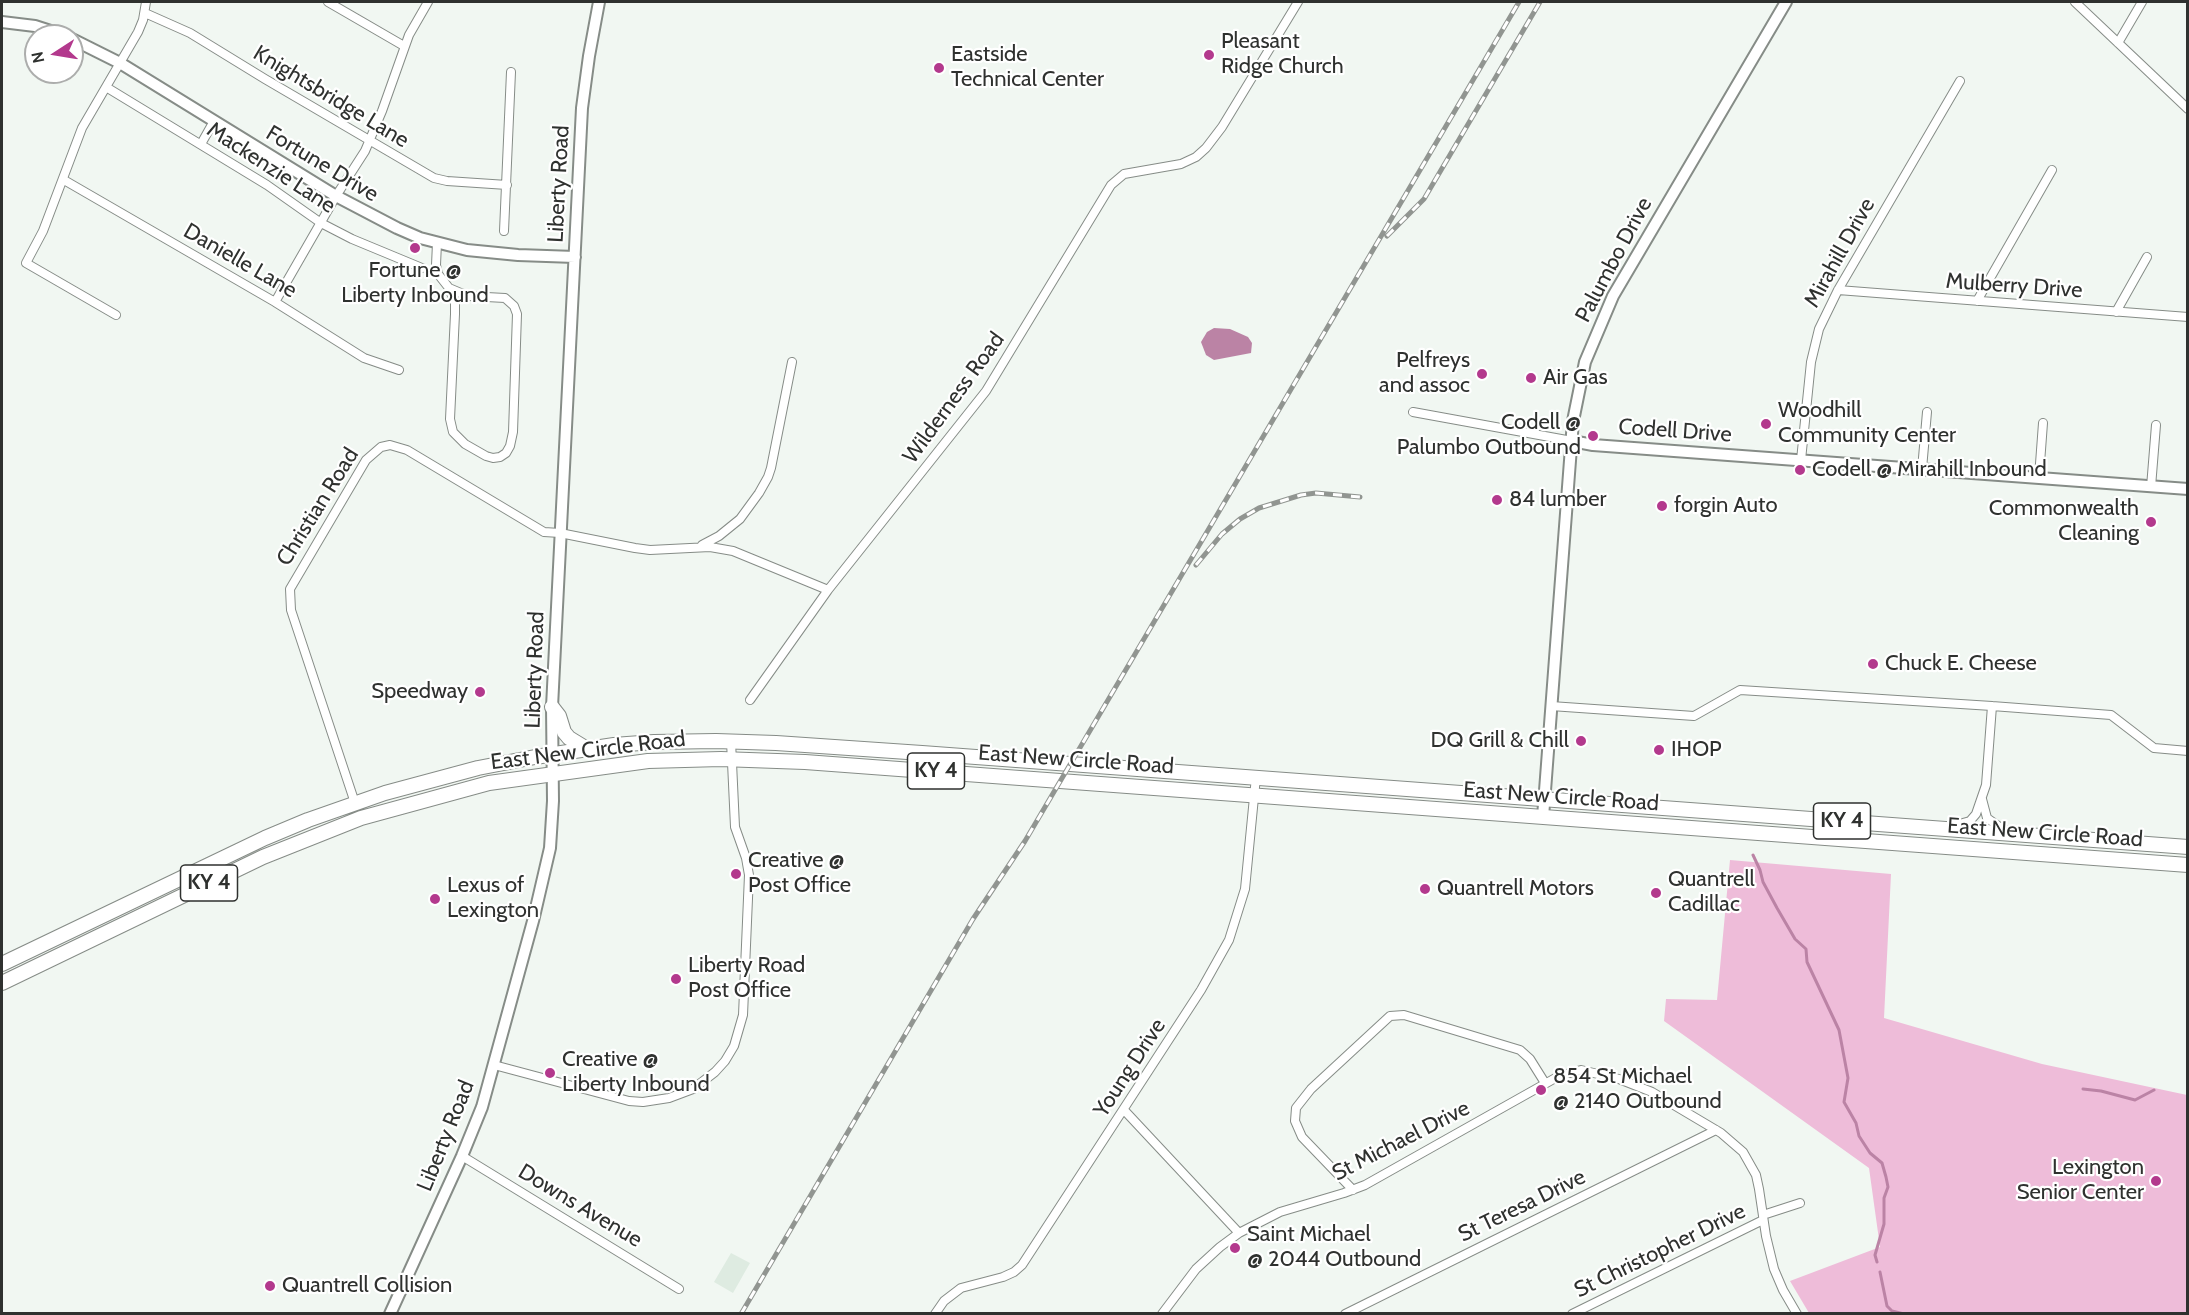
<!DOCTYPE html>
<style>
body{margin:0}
#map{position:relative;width:2189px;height:1315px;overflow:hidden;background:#f1f7f2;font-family:Cabin,sans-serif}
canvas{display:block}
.frame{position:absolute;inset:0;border:3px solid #2f312f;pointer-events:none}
.north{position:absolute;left:24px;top:24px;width:60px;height:60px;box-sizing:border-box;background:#fff;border:2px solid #acadac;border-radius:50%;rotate:258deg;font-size:16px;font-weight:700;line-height:24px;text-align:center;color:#2f312f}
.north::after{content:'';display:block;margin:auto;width:21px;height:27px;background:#b3398d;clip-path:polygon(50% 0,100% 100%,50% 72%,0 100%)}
</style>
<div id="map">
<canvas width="2189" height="1315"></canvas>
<div class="frame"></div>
<div class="north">N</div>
</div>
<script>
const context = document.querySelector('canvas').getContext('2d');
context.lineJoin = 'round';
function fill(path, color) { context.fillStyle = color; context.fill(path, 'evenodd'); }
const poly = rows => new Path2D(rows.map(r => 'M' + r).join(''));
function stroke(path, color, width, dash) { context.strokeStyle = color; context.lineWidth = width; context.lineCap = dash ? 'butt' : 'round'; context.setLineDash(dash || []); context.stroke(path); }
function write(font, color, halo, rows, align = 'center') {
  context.font = font + ' Cabin,sans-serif'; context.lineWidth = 4.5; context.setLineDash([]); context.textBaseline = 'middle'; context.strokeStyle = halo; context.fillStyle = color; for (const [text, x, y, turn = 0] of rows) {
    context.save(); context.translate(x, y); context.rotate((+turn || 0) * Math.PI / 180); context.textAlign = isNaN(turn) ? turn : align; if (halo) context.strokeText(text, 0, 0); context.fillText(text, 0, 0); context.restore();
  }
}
fill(poly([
 [731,1253,750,1263,733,1293,714,1282]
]), '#deebe1');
fill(poly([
 [1730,860,1891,874,1884,1018,2042,1064,2187,1095,2187,1313,1809,1313,1790,1281,1880,1247,1869,1168,1664,1021,1666,999,1717,1000]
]), '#eebcd9');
fill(poly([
 [1214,328,1230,329,1248,337,1252,343,1251,353,1214,360,1206,355,1201,342,1207,332]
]), '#bb83a5');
stroke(poly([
 [1753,855,1760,870,1763,882,1777,908,1795,939,1806,949,1807,962,1839,1030,1848,1078,1844,1102,1856,1123,1859,1136,1870,1153,1882,1163,1886,1177,1888,1187,1884,1198,1884,1224,1875,1255,1877,1262],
 [2083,1089,2101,1091,2135,1100,2154,1090],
 [1880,1272,1887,1306,1892,1311,1904,1314]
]), '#bb83a5', 3);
const street = poly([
 [328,2,404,46],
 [2075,2,2188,109],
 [145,13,190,33,265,79,434,178,447,181,507,185],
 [2118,43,2142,2],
 [106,87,267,185,321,223,352,239,422,268],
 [201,144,214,121],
 [64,180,275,302,364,358,399,370],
 [504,231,511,72],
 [437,243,436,265,438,274,449,288],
 [449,288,468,296,505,298,514,306,517,314,513,432,510,446,506,453,500,457,493,458,486,456,465,444,453,432,450,419,455,314,455,303,449,288],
 [1838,290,2188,317],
 [1977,301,2052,170],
 [275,302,336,196,365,151,382,111,409,35,428,2],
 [2116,312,2147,257],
 [116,315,26,263,43,231,82,128,138,32,143,20,146,2],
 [1413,412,1572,441],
 [1801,460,1811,362,1819,329,1838,290,1960,81],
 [1922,469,1927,412],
 [2039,477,2043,423],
 [2151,487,2156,425],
 [702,545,719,536,740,519,759,493,768,477,771,468,792,362],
 [750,700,828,590,986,391,1111,185,1124,174,1181,164,1196,157,1206,148,1222,127,1298,2],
 [1551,706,1694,716,1740,690,1992,706,2111,715,2154,748,2188,751],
 [1982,799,1987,818,2004,830],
 [355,803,291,610,290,589,366,460,381,447,390,445,407,450,544,532,560,533,635,548,650,550,710,547,733,551,828,590],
 [1952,826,1970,821,1976,814,1986,785,1992,706],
 [494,1065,629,1101,643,1102,669,1098,693,1089,715,1072,725,1061,734,1046,743,1015,749,875,746,858,735,827,731,741],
 [1124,1110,1239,1233],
 [462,1156,679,1289],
 [1353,1190,1302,1137,1295,1121,1296,1108,1311,1089,1390,1016,1404,1015,1520,1050,1530,1059,1545,1083],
 [1763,1215,1800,1203],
 [935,1314,944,1301,961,1288,1003,1277,1014,1272,1022,1265,1201,990,1229,940,1245,889,1256,777],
 [1162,1314,1196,1269,1220,1247,1239,1233,1280,1212,1344,1193,1365,1185,1559,1076,1581,1070,1619,1079,1652,1092,1721,1133,1743,1152,1756,1175,1759,1189,1766,1236,1774,1269,1783,1290,1797,1314],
 [1345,1314,1716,1130],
 [1572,1314,1763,1220]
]);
const secondary = poly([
 [2,22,35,26,66,36],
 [72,39,120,63,336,196,397,228,420,238,467,250,518,255,575,257],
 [1572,441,1593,445,2188,489],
 [1543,817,1573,421,1585,362,1613,296,1786,2],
 [390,1314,462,1156,482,1107,533,921,550,848,553,801,552,707,582,108,589,56,599,2]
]);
const highway = poly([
 [552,707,559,716,564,732,569,738,587,749],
 [2,964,265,838,308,820,385,793,478,768,535,757,614,745,654,742,716,741,776,743,922,753,2188,847],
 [2,983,263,857,361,818,489,783,648,761,721,759,805,762,2188,865]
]);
stroke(street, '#868c87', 10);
stroke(secondary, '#868c87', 14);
stroke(highway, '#868c87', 16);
stroke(street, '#fff', 8);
stroke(secondary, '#fff', 10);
stroke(highway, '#fff', 14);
const rail = poly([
 [1387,236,1424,199,1540,2],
 [1196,565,1222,534,1240,519,1259,508,1301,495,1316,493,1360,497],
 [741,1314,973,919,1025,841,1519,2]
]);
stroke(rail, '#919591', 5);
stroke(rail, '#fff', 3, [9]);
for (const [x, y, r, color] of [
 [1209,55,6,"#b3398d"],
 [939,68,6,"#b3398d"],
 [415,248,6,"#b3398d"],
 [1482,374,6,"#b3398d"],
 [1531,378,6,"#b3398d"],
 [1766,424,6,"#b3398d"],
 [1593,436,6,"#b3398d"],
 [1800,470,6,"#b3398d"],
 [1497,500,6,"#b3398d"],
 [1662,506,6,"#b3398d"],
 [2151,522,6,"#b3398d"],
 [1873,664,6,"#b3398d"],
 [480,692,6,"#b3398d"],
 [1581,741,6,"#b3398d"],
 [1659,750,6,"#b3398d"],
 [736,874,6,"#b3398d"],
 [1425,889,6,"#b3398d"],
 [1656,893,6,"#b3398d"],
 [435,899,6,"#b3398d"],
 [676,979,6,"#b3398d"],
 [550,1073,6,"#b3398d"],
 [1541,1090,6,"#b3398d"],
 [2156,1181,6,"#b3398d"],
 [1235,1248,6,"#b3398d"],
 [270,1286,6,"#b3398d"]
]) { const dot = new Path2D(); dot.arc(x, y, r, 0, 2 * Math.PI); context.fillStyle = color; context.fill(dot); stroke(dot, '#fff', 2); }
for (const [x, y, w] of [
 [936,771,57],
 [1842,821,57],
 [209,883,57]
]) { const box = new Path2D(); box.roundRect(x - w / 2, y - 18, w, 36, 4.5); context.fillStyle = '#fff'; context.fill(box); stroke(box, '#2f312f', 1.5); }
write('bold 21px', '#2f312f', null, [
 ["KY 4",936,771],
 ["KY 4",1842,821],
 ["KY 4",209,883]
]);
write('22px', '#2f312f', '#fff', [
 ["Pleasant",1221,42],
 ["Ridge Church",1221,67],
 ["Eastside",951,55],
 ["Technical Center",951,80],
 ["Fortune @",415,271,"center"],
 ["Liberty Inbound",415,296,"center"],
 ["Pelfreys",1470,361,"right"],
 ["and assoc",1470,386,"right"],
 ["Air Gas",1543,378],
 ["Woodhill",1778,411],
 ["Community Center",1778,436],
 ["Codell @",1581,423,"right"],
 ["Palumbo Outbound",1581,448,"right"],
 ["Codell @ Mirahill Inbound",1812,470],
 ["84 lumber",1509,500],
 ["forgin Auto",1674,506],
 ["Commonwealth",2139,509,"right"],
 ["Cleaning",2139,534,"right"],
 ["Chuck E. Cheese",1885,664],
 ["Speedway",468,692,"right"],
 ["DQ Grill & Chill",1569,741,"right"],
 ["IHOP",1671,750],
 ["Creative @",748,861],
 ["Post Office",748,886],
 ["Quantrell",1668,880],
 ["Cadillac",1668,905],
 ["Lexus of",447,886],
 ["Lexington",447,911],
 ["Quantrell Motors",1437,889],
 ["Liberty Road",688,966],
 ["Post Office",688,991],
 ["Creative @",562,1060],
 ["Liberty Inbound",562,1085],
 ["854 St Michael",1553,1077],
 ["@ 2140 Outbound",1553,1102],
 ["Lexington",2144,1168,"right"],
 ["Senior Center",2144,1193,"right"],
 ["Saint Michael",1247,1235],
 ["@ 2044 Outbound",1247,1260],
 ["Quantrell Collision",282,1286]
], 'left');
write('22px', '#2f312f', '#fff', [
 ["Knightsbridge Lane",331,97,31],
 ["Fortune Drive",322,164,31],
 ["Mackenzie Lane",271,168,33],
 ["Liberty Road",559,184,-87],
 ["Mirahill Drive",1840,253,-61],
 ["Palumbo Drive",1614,260,-62],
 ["Danielle Lane",240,261,30],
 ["Mulberry Drive",2014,286,4],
 ["Wilderness Road",954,398,-54],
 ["Codell Drive",1675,431,4],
 ["Christian Road",318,507,-58],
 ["Liberty Road",535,670,-88],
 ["East New Circle Road",588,751,-7],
 ["East New Circle Road",1076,760,4],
 ["East New Circle Road",1561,797,4],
 ["East New Circle Road",2045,833,4],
 ["Young Drive",1130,1068,-57],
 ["Liberty Road",446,1136,-68],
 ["St Michael Drive",1401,1141,-27],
 ["Downs Avenue",580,1206,31],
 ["St Teresa Drive",1522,1206,-26],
 ["St Christopher Drive",1660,1251,-26]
]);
</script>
